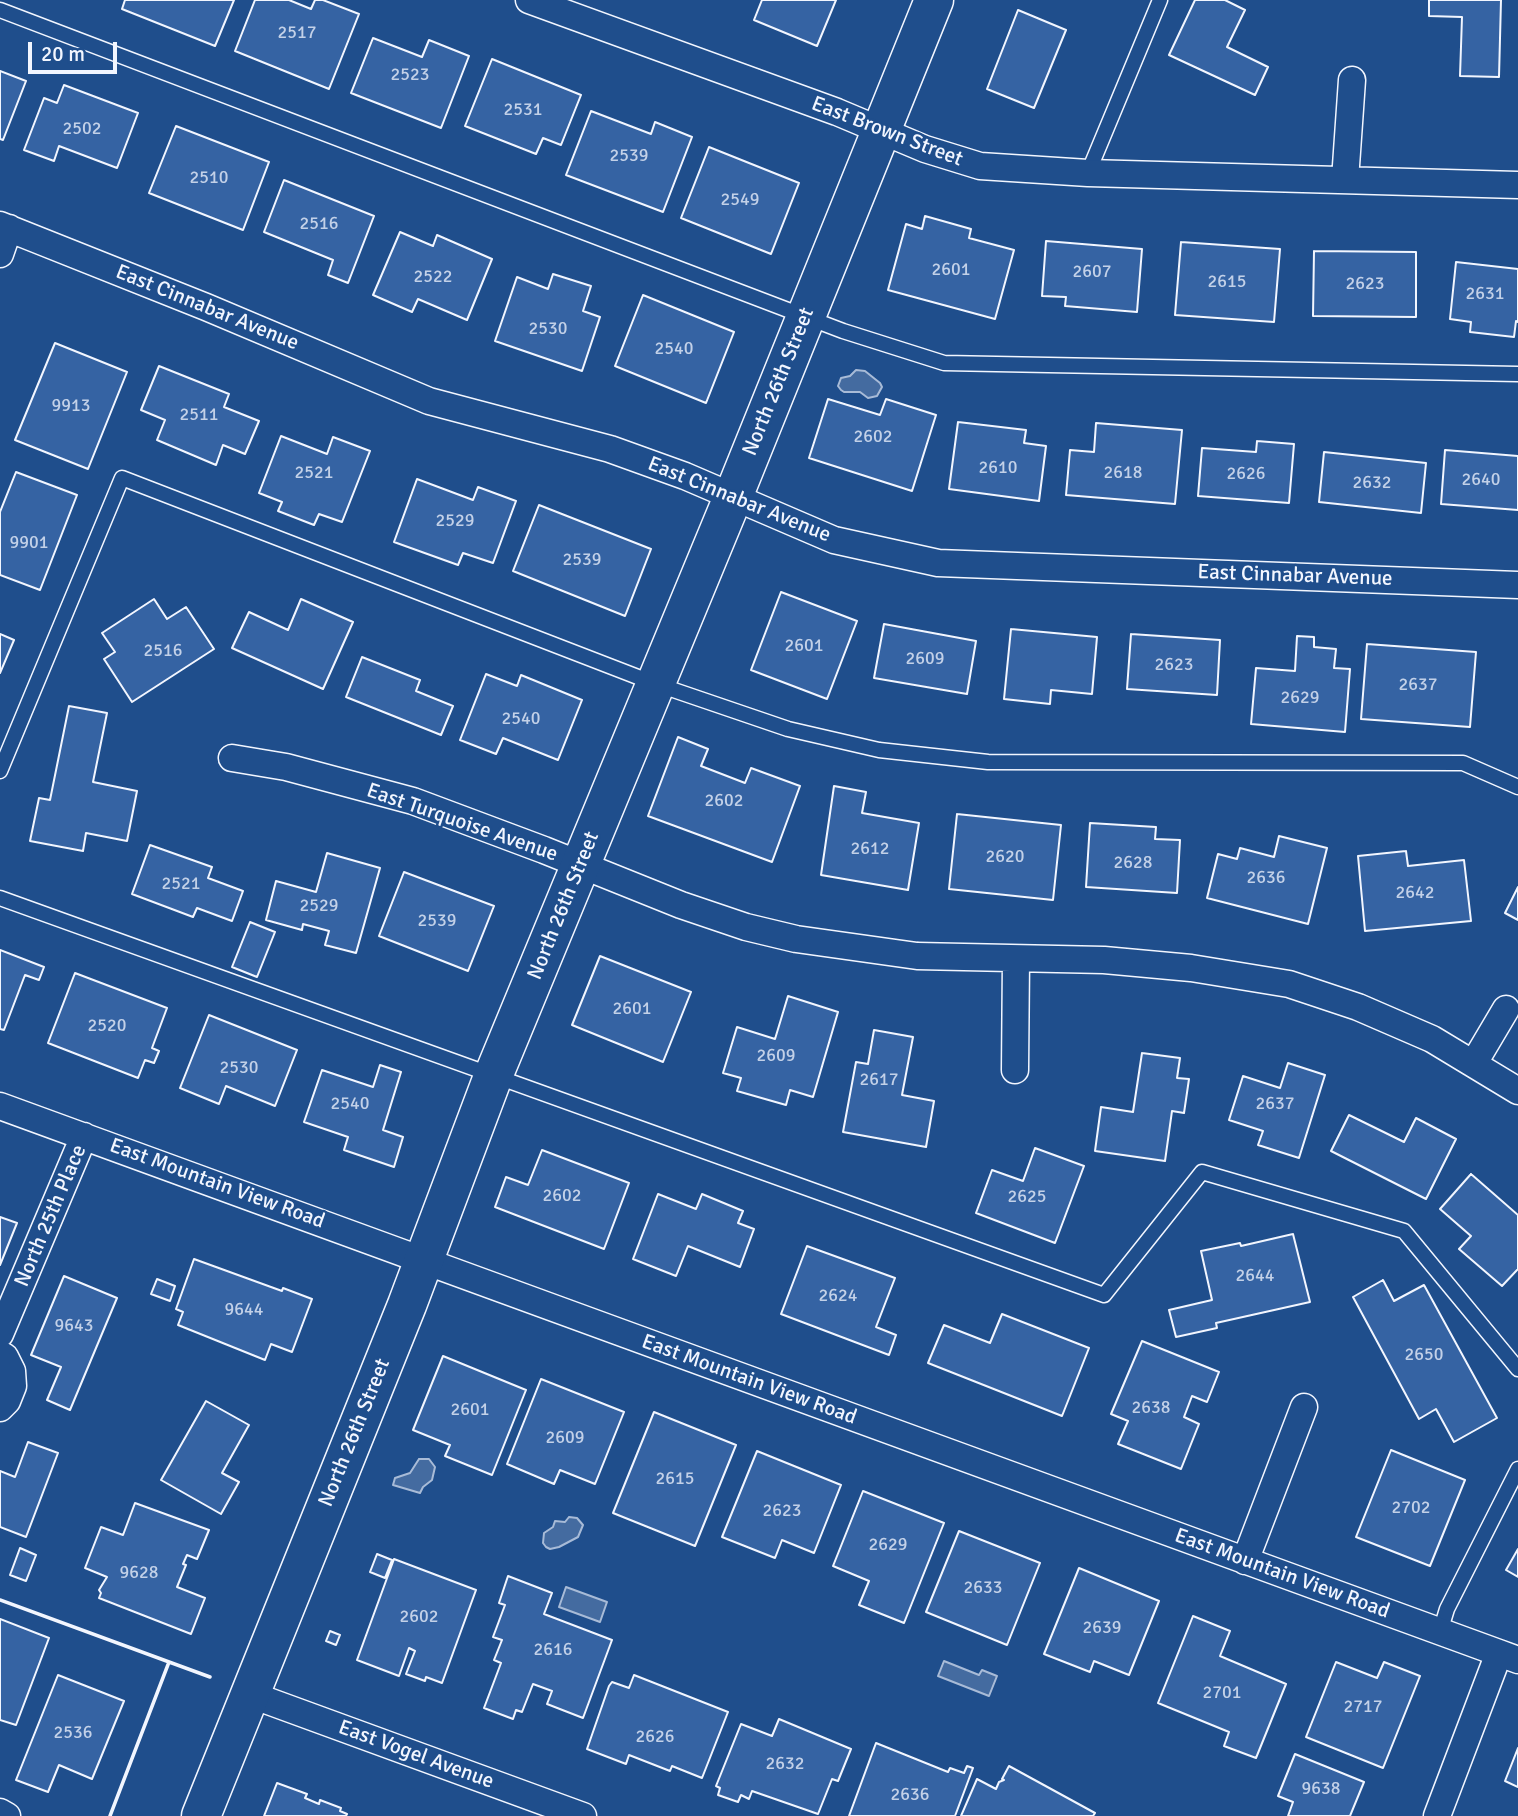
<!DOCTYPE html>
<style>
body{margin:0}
#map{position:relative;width:1518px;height:1816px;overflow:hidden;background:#1f4e8c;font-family:Signika,sans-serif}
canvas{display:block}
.scale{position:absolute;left:28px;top:42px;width:89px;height:32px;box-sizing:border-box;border:4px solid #f2f6ff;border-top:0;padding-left:9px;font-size:21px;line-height:24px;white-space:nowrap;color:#f2f6ff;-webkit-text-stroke:5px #1f4e8c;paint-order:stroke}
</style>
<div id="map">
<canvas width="1518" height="1816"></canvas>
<div class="scale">20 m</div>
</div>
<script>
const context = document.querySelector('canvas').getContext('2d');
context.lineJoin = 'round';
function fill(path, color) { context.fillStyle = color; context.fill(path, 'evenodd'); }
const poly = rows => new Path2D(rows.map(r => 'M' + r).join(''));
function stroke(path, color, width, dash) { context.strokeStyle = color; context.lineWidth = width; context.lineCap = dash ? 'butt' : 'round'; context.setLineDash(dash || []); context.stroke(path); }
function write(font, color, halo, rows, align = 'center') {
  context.font = font + ' Signika,sans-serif'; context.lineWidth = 5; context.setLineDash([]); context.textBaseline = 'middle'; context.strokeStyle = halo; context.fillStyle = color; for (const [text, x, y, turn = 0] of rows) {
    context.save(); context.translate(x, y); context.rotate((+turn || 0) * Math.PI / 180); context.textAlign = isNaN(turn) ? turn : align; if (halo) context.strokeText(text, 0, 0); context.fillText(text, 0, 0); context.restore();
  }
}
const water = poly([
 [856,370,865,371,880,383,882,387,877,396,868,398,860,392,844,392,841,390,838,386,841,378,850,376,856,370],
 [419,1459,429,1459,435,1467,432,1480,423,1487,420,1493,393,1485,395,1478,410,1473,419,1459],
 [569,1517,577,1518,583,1525,578,1537,559,1547,550,1549,546,1547,543,1543,544,1533,553,1527,555,1521,565,1522,569,1517],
 [566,1587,607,1602,600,1622,559,1607,566,1587],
 [944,1661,979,1675,982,1670,997,1676,989,1696,938,1676,944,1661]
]);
fill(water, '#446ba0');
stroke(water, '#a8bbd7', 2);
const building = poly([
 [125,0,234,0,215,46,122,9,125,0],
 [255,0,289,0,311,9,315,0,323,0,359,14,329,89,235,51,255,0],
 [762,0,836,0,817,46,754,20,762,0],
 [1195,0,1225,0,1245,10,1227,47,1268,67,1255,95,1169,55,1195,0],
 [1429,0,1501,0,1499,77,1460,76,1462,17,1429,16,1429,0],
 [1018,10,1066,30,1034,108,987,89,1018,10],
 [373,38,422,57,429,40,469,56,441,128,351,93,373,38],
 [492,59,581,95,561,145,543,138,536,154,465,126,492,59],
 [0,71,26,81,3,140,0,139,0,71],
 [64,85,138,113,117,168,59,146,54,161,24,150,44,98,57,103,64,85],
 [591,111,651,134,655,122,692,137,663,212,566,175,591,111],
 [176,126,269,162,243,230,149,193,176,126],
 [709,147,799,183,771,254,681,218,709,147],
 [284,180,374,216,348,283,328,275,333,260,264,232,284,180],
 [925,216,971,229,969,238,1014,250,995,319,888,290,906,224,922,229,925,216],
 [400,232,433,246,437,235,492,259,467,320,418,299,412,312,373,295,400,232],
 [1046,241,1142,249,1137,312,1065,306,1066,297,1042,296,1046,241],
 [1181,242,1280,249,1274,322,1175,315,1181,242],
 [1314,251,1416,252,1416,317,1313,316,1314,251],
 [1456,262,1518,269,1518,322,1516,321,1514,337,1470,332,1471,322,1450,319,1456,262],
 [553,274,591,286,583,311,600,317,582,371,495,341,517,277,548,289,553,274],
 [643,295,734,332,706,403,615,366,643,295],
 [55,343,127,372,88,469,15,440,55,343],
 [159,366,229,394,224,407,259,421,245,454,223,445,216,465,157,440,165,420,141,410,159,366],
 [828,399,880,415,886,399,936,415,912,491,809,458,828,399],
 [958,422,1026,430,1024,443,1046,446,1039,501,949,489,958,422],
 [1096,423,1182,430,1175,504,1066,495,1070,450,1094,452,1096,423],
 [281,436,327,454,333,437,370,451,342,522,319,514,314,525,278,511,282,502,259,493,281,436],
 [1257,441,1294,444,1289,503,1198,496,1202,448,1256,452,1257,441],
 [1445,450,1518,456,1518,510,1441,504,1445,450],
 [1324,452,1426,463,1421,513,1319,502,1324,452],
 [16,472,77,495,40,590,0,575,0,512,16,472],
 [417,479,473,500,478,487,516,501,493,563,463,553,458,565,394,542,417,479],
 [539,505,651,549,625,616,513,571,539,505],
 [781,592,857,621,827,699,751,670,781,592],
 [154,599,167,619,186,607,214,649,132,702,104,659,115,652,102,633,154,599],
 [301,599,353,622,323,689,232,648,249,612,288,630,301,599],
 [884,624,976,641,967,694,874,678,884,624],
 [1011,629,1097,637,1092,694,1051,690,1050,704,1004,699,1011,629],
 [0,634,14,640,0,673,0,634],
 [1131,634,1220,640,1217,695,1127,689,1131,634],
 [1297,636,1314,637,1314,647,1336,649,1334,668,1350,669,1345,732,1251,724,1256,668,1295,671,1297,636],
 [1367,644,1476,652,1470,727,1361,719,1367,644],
 [362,657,420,680,416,691,453,706,441,735,346,697,362,657],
 [486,674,517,686,521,675,582,700,558,760,503,738,496,754,460,740,486,674],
 [69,706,107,713,93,782,137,791,127,841,86,833,83,851,30,841,39,798,50,800,69,706],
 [678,737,708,749,701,766,745,783,751,768,800,786,772,862,648,816,678,737],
 [834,786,866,792,862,813,919,823,908,890,821,875,834,786],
 [957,814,1061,825,1053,900,949,889,957,814],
 [1090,823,1156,827,1155,839,1180,840,1177,893,1086,887,1090,823],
 [1279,836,1327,848,1308,924,1207,898,1218,854,1237,859,1240,848,1274,857,1279,836],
 [150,845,212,867,208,878,243,891,232,921,197,908,193,917,132,894,150,845],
 [1406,851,1408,866,1464,860,1471,921,1365,931,1358,856,1406,851],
 [327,853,380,868,356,953,325,945,329,931,303,924,302,930,266,920,276,881,316,892,327,853],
 [404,872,494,906,468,971,379,936,404,872],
 [1518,887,1518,920,1505,913,1518,887],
 [250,922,275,932,257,977,232,967,250,922],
 [0,950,44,967,39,980,25,975,4,1030,0,1029,0,950],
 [600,956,691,992,663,1062,572,1025,600,956],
 [75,973,167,1008,152,1048,159,1051,154,1063,145,1060,138,1078,48,1043,75,973],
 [788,996,838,1012,813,1097,790,1090,786,1105,737,1091,741,1078,723,1073,737,1027,775,1039,788,996],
 [209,1015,297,1050,275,1106,226,1086,219,1104,180,1088,209,1015],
 [874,1030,913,1037,902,1095,934,1101,926,1147,843,1132,856,1062,868,1064,874,1030],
 [1142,1053,1180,1058,1177,1078,1189,1079,1184,1113,1172,1111,1165,1161,1095,1151,1101,1107,1133,1112,1142,1053],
 [1288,1063,1325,1075,1299,1158,1258,1145,1263,1131,1229,1120,1243,1076,1280,1088,1288,1063],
 [380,1065,401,1072,383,1130,403,1137,394,1167,344,1150,348,1137,304,1122,322,1070,373,1087,380,1065],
 [1349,1115,1404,1142,1416,1118,1456,1139,1426,1199,1331,1151,1349,1115],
 [1035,1148,1084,1166,1055,1243,976,1213,992,1170,1023,1181,1035,1148],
 [542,1150,629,1183,604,1249,495,1207,506,1177,528,1185,542,1150],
 [1471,1174,1518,1215,1518,1269,1502,1286,1459,1249,1471,1236,1440,1209,1471,1174],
 [658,1194,696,1209,702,1194,743,1211,738,1223,754,1229,740,1267,688,1246,676,1276,633,1259,658,1194],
 [0,1217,17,1223,0,1265,0,1217],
 [1293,1234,1310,1302,1216,1323,1217,1328,1176,1337,1169,1310,1212,1300,1201,1251,1240,1243,1241,1246,1293,1234],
 [807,1246,895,1278,876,1327,896,1335,889,1355,781,1314,807,1246],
 [194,1259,282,1291,283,1288,312,1299,292,1352,271,1344,265,1360,178,1325,183,1312,176,1309,194,1259],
 [64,1276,117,1298,70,1410,47,1400,61,1367,31,1355,64,1276],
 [157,1279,175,1286,170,1301,151,1294,157,1279],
 [1383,1280,1394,1301,1424,1285,1497,1418,1454,1442,1436,1409,1419,1419,1353,1297,1383,1280],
 [1002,1314,1089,1348,1062,1416,928,1363,944,1325,990,1343,1002,1314],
 [1142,1341,1219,1372,1207,1402,1192,1396,1184,1417,1199,1424,1181,1469,1118,1444,1128,1421,1111,1414,1142,1341],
 [443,1356,526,1390,492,1475,445,1456,450,1445,413,1430,443,1356],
 [541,1379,624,1412,595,1484,560,1470,554,1484,507,1464,541,1379],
 [206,1401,249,1425,222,1473,239,1482,221,1514,161,1480,206,1401],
 [654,1412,736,1445,695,1546,613,1513,654,1412],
 [28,1442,58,1453,26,1537,0,1527,0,1471,15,1477,28,1442],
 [1391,1450,1465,1480,1430,1566,1356,1537,1391,1450],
 [757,1451,841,1485,814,1553,782,1540,775,1558,722,1537,757,1451],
 [863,1491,944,1523,904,1623,859,1605,869,1581,833,1566,863,1491],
 [135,1503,209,1530,197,1559,187,1555,183,1564,186,1565,177,1587,205,1598,191,1634,99,1598,101,1593,99,1590,107,1577,85,1568,101,1527,123,1535,135,1503],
 [959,1531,1040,1563,1007,1645,926,1612,959,1531],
 [20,1548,36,1555,26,1581,10,1575,20,1548],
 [1518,1549,1518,1577,1506,1570,1518,1549],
 [377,1554,392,1560,385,1578,370,1572,377,1554],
 [394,1559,476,1590,442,1683,426,1677,425,1681,406,1674,415,1651,409,1648,399,1676,357,1660,394,1559],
 [1079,1568,1159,1601,1129,1675,1094,1661,1090,1672,1044,1654,1079,1568],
 [508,1576,552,1593,544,1614,612,1640,583,1718,547,1704,552,1691,533,1684,522,1712,516,1710,513,1719,484,1708,501,1663,494,1660,502,1640,493,1637,505,1605,499,1603,508,1576],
 [1193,1616,1230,1631,1220,1656,1286,1684,1256,1758,1224,1746,1229,1732,1158,1703,1193,1616],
 [0,1619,49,1638,16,1725,0,1720,0,1619],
 [330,1631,340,1635,336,1645,326,1641,330,1631],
 [1336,1662,1377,1678,1384,1662,1420,1676,1383,1768,1306,1737,1336,1662],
 [58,1675,124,1701,92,1779,59,1765,48,1792,16,1780,58,1675],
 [634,1675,728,1712,702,1778,672,1766,670,1771,629,1755,626,1764,587,1749,609,1686,612,1682,629,1688,634,1675],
 [779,1719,851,1749,838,1781,832,1779,818,1814,752,1791,749,1799,741,1795,738,1802,718,1795,720,1788,716,1786,741,1724,772,1736,779,1719],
 [876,1743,948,1772,950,1768,964,1773,967,1766,973,1768,955,1816,849,1816,876,1743],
 [1518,1748,1518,1787,1505,1781,1518,1748],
 [1295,1754,1364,1782,1350,1816,1288,1816,1293,1802,1278,1796,1295,1754],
 [1009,1766,1095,1813,1093,1816,961,1816,977,1779,996,1789,999,1782,1004,1780,1002,1779,1009,1766],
 [277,1783,307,1794,305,1798,319,1804,320,1800,341,1808,340,1811,347,1814,346,1816,264,1816,277,1783]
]);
fill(building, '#3563a3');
stroke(building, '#f2f6ff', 2);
const lane = poly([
 [0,10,843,331,944,363,1518,374],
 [1088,173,1160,0],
 [0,771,122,478,656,684,788,729,879,750,988,762,1463,763,1518,787],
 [0,898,1104,1295,1202,1172,1404,1231,1518,1369],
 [1440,1632,1447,1609,1518,1469]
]);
const street = poly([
 [529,0,837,112,925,149,980,166,1088,173,1518,185],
 [1345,180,1352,80],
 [0,225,206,307,429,401,610,449,685,476,834,540,938,563,1518,585],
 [0,254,9,228],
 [232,758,286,767,413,801,544,850,681,905,746,927,796,939,917,956,1104,960,1191,968,1289,984,1358,1007,1432,1039,1518,1091],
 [1474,1063,1506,1009],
 [1015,1070,1016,959],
 [0,1106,1499,1653],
 [0,1334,84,1136],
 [0,1354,5,1357,12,1371,13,1386,7,1401,0,1408],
 [1245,1561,1304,1407],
 [249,1694,583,1816],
 [0,1812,7,1816],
 [1437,1816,1499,1653,1518,1660]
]);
const secondary = poly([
 [201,1816,407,1305,494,1074,733,497,934,0]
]);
stroke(lane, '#f2f6ff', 17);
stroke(street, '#f2f6ff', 29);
stroke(secondary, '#f2f6ff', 41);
stroke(lane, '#1f4e8c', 14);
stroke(street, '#1f4e8c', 26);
stroke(secondary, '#1f4e8c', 38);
stroke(poly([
 [0,1600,210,1677],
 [110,1816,169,1662]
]), '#f2f6ff', 3.5);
write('18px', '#c3d1e8', null, [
 ["2517",297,33],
 ["2523",410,75],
 ["2531",523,110],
 ["2502",82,129],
 ["2539",629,156],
 ["2510",209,178],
 ["2549",740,200],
 ["2516",319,224],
 ["2601",951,270],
 ["2607",1092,272],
 ["2522",433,277],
 ["2615",1227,282],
 ["2623",1365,284],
 ["2631",1485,294],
 ["2530",548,329],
 ["2540",674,349],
 ["9913",71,406],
 ["2511",199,415],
 ["2602",873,437],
 ["2610",998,468],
 ["2521",314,473],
 ["2618",1123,473],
 ["2626",1246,474],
 ["2640",1481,480],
 ["2632",1372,483],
 ["2529",455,521],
 ["9901",29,543],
 ["2539",582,560],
 ["2601",804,646],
 ["2516",163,651],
 ["2609",925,659],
 ["2623",1174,665],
 ["2637",1418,685],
 ["2629",1300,698],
 ["2540",521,719],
 ["2602",724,801],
 ["2612",870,849],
 ["2620",1005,857],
 ["2628",1133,863],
 ["2636",1266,878],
 ["2521",181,884],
 ["2642",1415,893],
 ["2529",319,906],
 ["2539",437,921],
 ["2601",632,1009],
 ["2520",107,1026],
 ["2609",776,1056],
 ["2530",239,1068],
 ["2617",879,1080],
 ["2540",350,1104],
 ["2637",1275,1104],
 ["2602",562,1196],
 ["2625",1027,1197],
 ["2644",1255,1276],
 ["2624",838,1296],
 ["9644",244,1310],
 ["9643",74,1326],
 ["2650",1424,1355],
 ["2638",1151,1408],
 ["2601",470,1410],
 ["2609",565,1438],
 ["2615",675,1479],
 ["2702",1411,1508],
 ["2623",782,1511],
 ["2629",888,1545],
 ["9628",139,1573],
 ["2633",983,1588],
 ["2602",419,1617],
 ["2639",1102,1628],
 ["2616",553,1650],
 ["2701",1222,1693],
 ["2717",1363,1707],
 ["2536",73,1733],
 ["2626",655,1737],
 ["2632",785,1764],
 ["9638",1321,1789],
 ["2636",910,1795]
]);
write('21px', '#f2f6ff', '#1f4e8c', [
 ["East Brown Street",887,132,21],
 ["East Cinnabar Avenue",207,308,22],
 ["North 26th Street",779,382,-68],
 ["East Cinnabar Avenue",739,500,22],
 ["East Cinnabar Avenue",1295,576,2],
 ["East Turquoise Avenue",462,823,19],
 ["North 26th Street",564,906,-68],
 ["East Mountain View Road",217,1184,20],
 ["North 25th Place",51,1216,-67],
 ["East Mountain View Road",749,1380,20],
 ["North 26th Street",355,1433,-68],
 ["East Mountain View Road",1282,1574,20],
 ["East Vogel Avenue",416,1755,20]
]);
</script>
